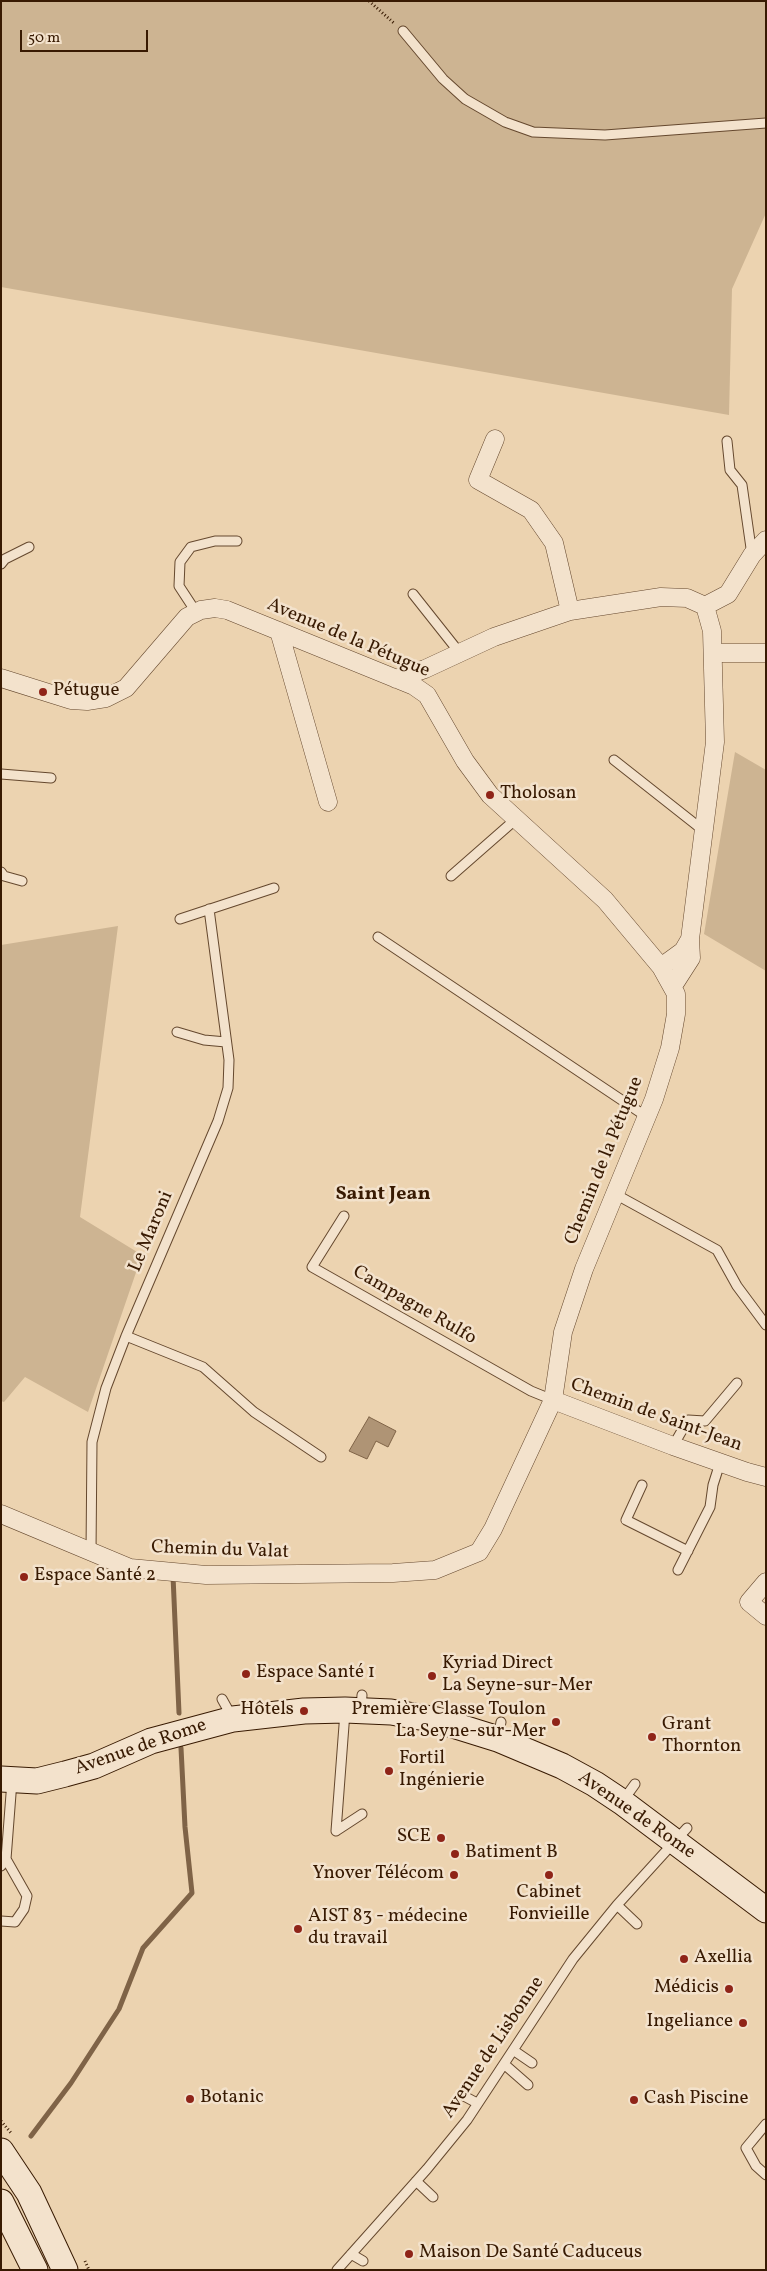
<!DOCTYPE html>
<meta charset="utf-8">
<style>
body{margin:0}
#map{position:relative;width:767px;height:2271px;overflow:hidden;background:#ecd3b0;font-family:Vollkorn,serif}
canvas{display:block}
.frame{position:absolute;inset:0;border:2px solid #381a02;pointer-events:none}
.scale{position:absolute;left:20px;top:30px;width:128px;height:22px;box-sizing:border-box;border:2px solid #381a02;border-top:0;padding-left:6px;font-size:15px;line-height:18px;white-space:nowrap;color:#381a02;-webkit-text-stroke:4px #f3e2cc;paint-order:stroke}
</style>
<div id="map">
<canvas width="767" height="2271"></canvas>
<div class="frame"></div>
<div class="scale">50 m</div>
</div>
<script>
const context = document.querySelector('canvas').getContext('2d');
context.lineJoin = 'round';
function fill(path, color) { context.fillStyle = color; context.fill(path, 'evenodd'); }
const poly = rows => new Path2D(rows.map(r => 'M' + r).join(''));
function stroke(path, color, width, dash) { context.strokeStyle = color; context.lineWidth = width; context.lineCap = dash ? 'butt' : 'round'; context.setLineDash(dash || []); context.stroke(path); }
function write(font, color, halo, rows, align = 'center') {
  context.font = font + ' Vollkorn,serif'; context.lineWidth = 5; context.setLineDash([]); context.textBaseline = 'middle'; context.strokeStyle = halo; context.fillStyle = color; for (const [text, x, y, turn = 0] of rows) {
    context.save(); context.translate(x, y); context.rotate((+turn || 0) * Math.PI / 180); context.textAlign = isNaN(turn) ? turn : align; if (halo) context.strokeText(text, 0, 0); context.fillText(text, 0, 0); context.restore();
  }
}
fill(poly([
 [1,1,766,1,766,213,732,289,729,415,1,287],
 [735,752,766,770,766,971,704,934],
 [118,926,80,1217,142,1255,88,1412,25,1377,4,1402,1,1401,1,945]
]), '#cdb492');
const water = poly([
 [369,1417,396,1431,388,1447,376,1441,367,1459,349,1451,369,1417]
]);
fill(water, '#af9475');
stroke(water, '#7f6347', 1);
stroke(poly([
 [173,1576,179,1713],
 [31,2136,71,2083,119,2009,143,1948,192,1893,185,1827,181,1748]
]), '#7f6347', 5);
const lane = poly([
 [403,31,443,79,465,99,505,122,533,132,605,135,766,123],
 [727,441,730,470,742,485,752,555],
 [1,564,5,559,29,547],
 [413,594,459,652],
 [196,612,179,586,180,562,191,547,215,541,237,541],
 [614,760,704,831],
 [1,774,51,778],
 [1,872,4,876,22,881],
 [451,876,516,819],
 [180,919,274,888],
 [378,937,647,1117],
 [177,1032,204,1040,226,1042],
 [615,1194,717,1250,737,1286,766,1325],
 [344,1216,312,1267,531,1391,553,1400],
 [126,1336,203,1367,254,1412,321,1457],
 [673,1446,688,1420,705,1421,737,1383],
 [642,1485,626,1520,688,1551],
 [91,1552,92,1442,106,1388,126,1336,218,1121,228,1088,229,1060,209,909],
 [678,1570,710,1507,713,1485,720,1463],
 [222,1699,232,1717],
 [361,1710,362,1695],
 [498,1738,501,1722],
 [622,1802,635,1784],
 [336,1831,345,1712],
 [336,1831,362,1814],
 [1,1866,6,1859,12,1781],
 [617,1905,637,1924],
 [1,1921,15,1922,24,1909,27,1896,6,1859],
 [513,2050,532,2063],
 [504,2064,528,2085],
 [462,2095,477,2103],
 [766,2124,746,2148,756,2166,766,2175],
 [416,2181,433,2197],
 [351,2254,363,2261],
 [337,2270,427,2169,467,2120,573,1959,617,1905,687,1828]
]);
const street = poly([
 [495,439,478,480,531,510,554,543,570,611],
 [279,631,328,802],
 [713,653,766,653],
 [1,678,71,700,87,701,106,698,126,688,187,617,201,610,215,608,227,610,414,686,427,695,465,761,490,795,605,900,661,967,676,994,676,1014,670,1048,654,1099,584,1269,563,1332,553,1400],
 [396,679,425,669,494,637,570,611,661,597,687,598,705,606,728,594,752,555,766,540],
 [690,939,715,742,712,631,705,606],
 [661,967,683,951,690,939,691,958,673,986],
 [1,1514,130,1568,206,1575,393,1573,435,1570,479,1552,493,1529,553,1400,673,1446,747,1472,766,1477],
 [766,1582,749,1602,766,1616]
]);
const secondary = poly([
 [1,1779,37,1781,65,1774,94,1766,151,1741,233,1719,304,1711,345,1710,391,1712,437,1720,498,1739,562,1766,595,1784,622,1802,766,1910],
 [1,2151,29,2193,65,2270],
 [1,2202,35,2270]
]);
stroke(lane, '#65482e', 11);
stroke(street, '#65482e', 19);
stroke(secondary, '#381a02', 27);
stroke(poly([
 [369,1,395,24],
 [1,2121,11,2133],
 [85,2261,89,2270]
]), '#381a02', 3, [1, 2.5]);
stroke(lane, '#f3e2cc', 9);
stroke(street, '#f3e2cc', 18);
stroke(secondary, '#f3e2cc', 25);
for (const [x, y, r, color] of [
 [43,692,5,"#8f2418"],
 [490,795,5,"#8f2418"],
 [24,1577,5,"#8f2418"],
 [246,1674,5,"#8f2418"],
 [432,1676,5,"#8f2418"],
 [304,1711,5,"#8f2418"],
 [556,1722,5,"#8f2418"],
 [652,1737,5,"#8f2418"],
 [389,1771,5,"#8f2418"],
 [441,1838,5,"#8f2418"],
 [455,1854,5,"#8f2418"],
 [454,1875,5,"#8f2418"],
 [549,1875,5,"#8f2418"],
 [298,1929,5,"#8f2418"],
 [684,1959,5,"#8f2418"],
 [729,1989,5,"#8f2418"],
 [743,2023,5,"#8f2418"],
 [190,2099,5,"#8f2418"],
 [634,2100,5,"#8f2418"],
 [409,2254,5,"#8f2418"]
]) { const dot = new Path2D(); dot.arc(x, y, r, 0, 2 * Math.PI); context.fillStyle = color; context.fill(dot); stroke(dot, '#f3e2cc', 2); }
write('19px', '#381a02', '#f3e2cc', [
 ["Avenue de la Pétugue",348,639,23],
 ["Chemin de la Pétugue",605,1161,-68],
 ["Le Maroni",152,1232,-67],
 ["Campagne Rulfo",414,1306,30],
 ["Chemin de Saint-Jean",656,1416,20],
 ["Chemin du Valat",220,1551,2],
 ["Avenue de Rome",141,1748,-19],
 ["Avenue de Rome",636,1816,35],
 ["Avenue de Lisbonne",494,2048,-56]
]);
write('19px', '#381a02', '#f3e2cc', [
 ["Pétugue",53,692],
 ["Tholosan",500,795],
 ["Espace Santé 2",34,1577],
 ["Kyriad Direct",442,1665],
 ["La Seyne-sur-Mer",442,1687],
 ["Espace Santé 1",256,1674],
 ["Hôtels",294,1711,"right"],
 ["Première Classe Toulon",546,1711,"right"],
 ["La Seyne-sur-Mer",546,1733,"right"],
 ["Grant",662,1726],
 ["Thornton",662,1748],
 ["Fortil",399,1760],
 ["Ingénierie",399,1782],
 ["SCE",431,1838,"right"],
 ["Batiment B",465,1854],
 ["Ynover Télécom",444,1875,"right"],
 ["Cabinet",549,1894,"center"],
 ["Fonvieille",549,1916,"center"],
 ["AIST 83 - médecine",308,1918],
 ["du travail",308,1940],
 ["Axellia",694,1959],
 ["Médicis",719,1989,"right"],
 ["Ingeliance",733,2023,"right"],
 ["Botanic",200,2099],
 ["Cash Piscine",644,2100],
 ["Maison De Santé Caduceus",419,2254]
], 'left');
write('bold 20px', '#381a02', '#f3e2cc', [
 ["Saint Jean",383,1195]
]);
</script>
